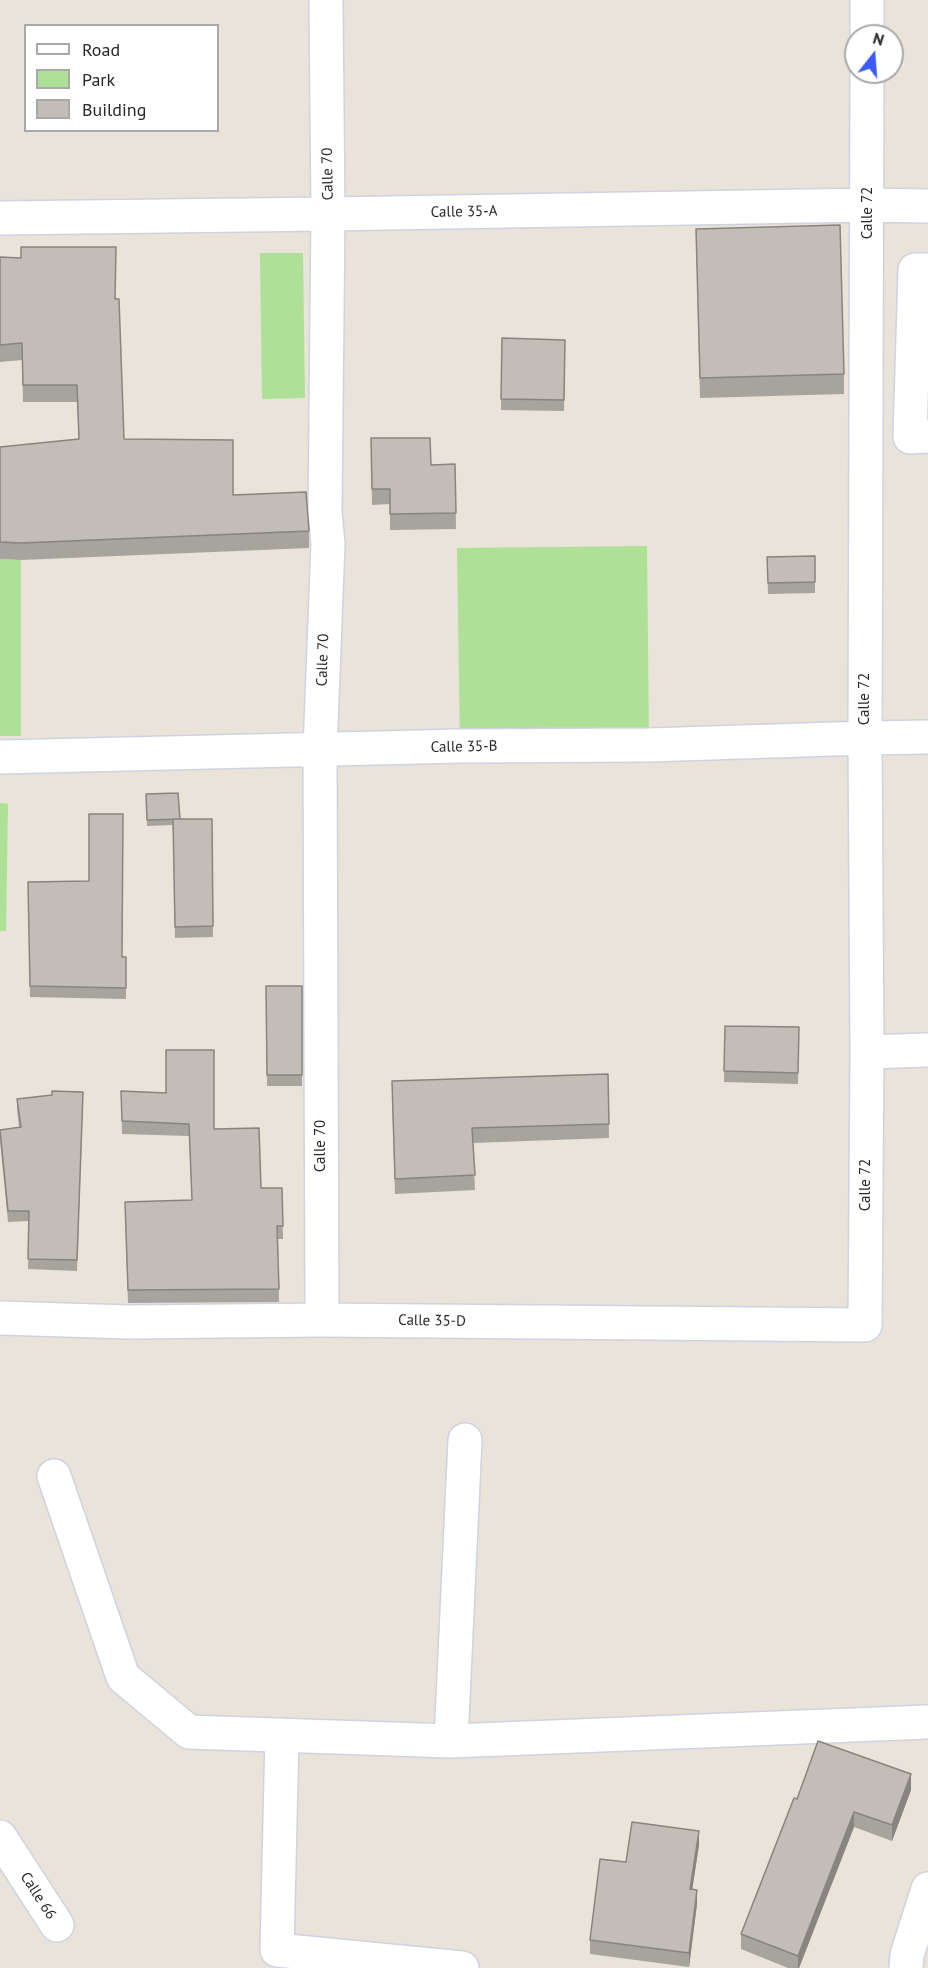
<!DOCTYPE html>
<style>
body{margin:0}
#map{position:relative;width:928px;height:1968px;overflow:hidden;background:#eae3da;font-family:"PT Sans",sans-serif}
canvas{display:block}
.legend{position:absolute;left:24px;top:24px;width:195px;height:108px;box-sizing:border-box;background:#fff;border:2px solid #a9a9a9;margin:0;padding:8px 10px;list-style:none;font-size:18px;color:#282828}
.legend li{display:flex;align-items:center;gap:12px;height:30px}
.legend b{width:30px;border:2px solid #a9a9a9}
.north{position:absolute;left:844px;top:24px;width:60px;height:60px;box-sizing:border-box;background:#fff;border:2px solid #a9a9a9;border-radius:50%;rotate:17deg;font-size:16px;font-weight:700;line-height:24px;text-align:center;color:#282828}
.north::after{content:'';display:block;margin:auto;width:21px;height:27px;background:#3c5af5;clip-path:polygon(50% 0,100% 100%,50% 72%,0 100%)}
</style>
<div id="map">
<canvas width="928" height="1968"></canvas>
<ul class="legend">
<li><b style="height:8px;background:#fff"></b>Road</li>
<li><b style="height:16px;background:#aee097"></b>Park</li>
<li><b style="height:16px;background:#c2bdb6"></b>Building</li>
</ul>
<div class="north">N</div>
</div>
<script>
const context = document.querySelector('canvas').getContext('2d');
context.lineJoin = 'round';
function fill(path, color) { context.fillStyle = color; context.fill(path, 'evenodd'); }
const poly = rows => new Path2D(rows.map(r => 'M' + r).join(''));
function stroke(path, color, width, dash) { context.strokeStyle = color; context.lineWidth = width; context.lineCap = dash ? 'butt' : 'round'; context.setLineDash(dash || []); context.stroke(path); }
function write(font, color, halo, rows, align = 'center') {
  context.font = font + ' "PT Sans",sans-serif'; context.lineWidth = 4.5; context.setLineDash([]); context.textBaseline = 'middle'; context.strokeStyle = halo; context.fillStyle = color; for (const [text, x, y, turn = 0] of rows) {
    context.save(); context.translate(x, y); context.rotate((+turn || 0) * Math.PI / 180); context.textAlign = isNaN(turn) ? turn : align; if (halo) context.strokeText(text, 0, 0); context.fillText(text, 0, 0); context.restore();
  }
}
fill(poly([
 [260,253,303,253,305,398,262,399],
 [647,546,649,745,460,746,457,548],
 [0,559,21,560,21,736,0,736],
 [0,803,8,804,6,931,0,931]
]), '#aee097');
const minor = poly([
 [867,0,867,36],
 [0,218,328,214,868,205,928,206],
 [928,270,915,270,910,437,928,436],
 [0,757,460,746,649,745,865,738,928,737],
 [867,1052,928,1050],
 [0,1318,130,1322,322,1320,865,1325,867,1052,865,738,867,72],
 [322,1320,320,750,328,544,325,512,328,214,326,0],
 [54,1476,123,1677,189,1732,451,1741,928,1722],
 [282,1735,277,1950,462,1968],
 [451,1741,465,1440],
 [0,1837,57,1925],
 [906,1968,907,1955,928,1889]
]);
stroke(minor, '#cfd2e1', 36);
stroke(minor, '#fff', 33);
fill(poly([
 [696,229,844,374,844,394,700,398],
 [0,257,115,299,124,439,233,495,309,531,309,548,21,560,0,559,0,447,79,439,77,402,23,402,22,360,0,362],
 [502,338,565,340,564,411,501,410],
 [371,438,431,465,455,464,456,529,390,530,390,504,372,505],
 [815,556,815,593,768,594,767,557],
 [146,794,180,819,212,819,213,937,175,938,173,825,147,826],
 [28,882,122,957,126,957,126,999,30,997],
 [266,986,302,986,302,1086,267,1086],
 [725,1026,799,1027,798,1084,724,1082],
 [608,1074,609,1138,473,1143,475,1190,395,1194,392,1095],
 [121,1091,214,1129,261,1188,282,1188,283,1239,278,1239,279,1302,128,1303,125,1215,192,1200,189,1136,122,1134],
 [17,1099,83,1103,77,1271,28,1269,29,1221,8,1222,0,1140,0,1130,19,1127,17,1109],
 [911,1790,892,1841,854,1827,799,1968,788,1968,741,1949,741,1934,797,1799],
 [699,1845,692,1890,697,1904,689,1967,590,1954,590,1940,626,1862]
]), '#a7a39d');
fill(poly([
 [911,1774,911,1790,892,1841,892,1825],
 [854,1812,854,1827,799,1968,798,1968,798,1956],
 [699,1831,699,1845,690,1904,690,1889],
 [697,1890,697,1904,689,1967,689,1953]
]), '#88847f');
const building = poly([
 [840,225,844,374,700,378,696,229,840,225],
 [21,247,116,247,115,299,119,299,124,439,233,440,233,495,306,492,309,531,21,543,0,542,0,447,79,439,77,385,23,385,22,343,0,345,0,257,21,258,21,247],
 [502,338,565,340,564,400,501,399,502,338],
 [371,438,430,438,431,465,455,464,456,513,390,514,390,489,372,489,371,438],
 [815,556,815,582,768,583,767,557,815,556],
 [178,793,180,819,147,820,146,794,178,793],
 [89,814,123,814,122,957,126,957,126,988,30,986,28,882,89,881,89,814],
 [173,819,212,819,213,926,175,927,173,819],
 [266,986,302,986,302,1075,267,1075,266,986],
 [725,1026,799,1027,798,1073,724,1071,725,1026],
 [166,1050,214,1050,214,1129,259,1128,261,1188,282,1188,283,1226,277,1226,279,1289,128,1290,125,1202,192,1200,189,1124,122,1121,121,1091,166,1093,166,1050],
 [608,1074,609,1124,472,1128,475,1175,395,1179,392,1081,608,1074],
 [52,1091,83,1092,77,1260,28,1259,29,1211,8,1211,0,1130,21,1127,17,1099,52,1095,52,1091],
 [818,1741,911,1774,892,1825,854,1812,798,1956,741,1934,794,1798,797,1799,818,1741],
 [632,1822,699,1831,690,1889,697,1890,689,1953,590,1940,600,1859,626,1862,632,1822]
]);
fill(building, '#c2bdb6');
stroke(building, '#88847f', 1.5);
write('15px', '#282828', '#fff', [
 ["Calle 70",328,174,-91],
 ["Calle 35-A",464,212,-1],
 ["Calle 72",868,213,-90],
 ["Calle 70",323,660,-88],
 ["Calle 72",865,699,-90],
 ["Calle 35-B",464,747,-1],
 ["Calle 70",321,1146,-90],
 ["Calle 72",866,1185,-90],
 ["Calle 35-D",432,1321,1],
 ["Calle 66",38,1896,57]
]);
</script>
